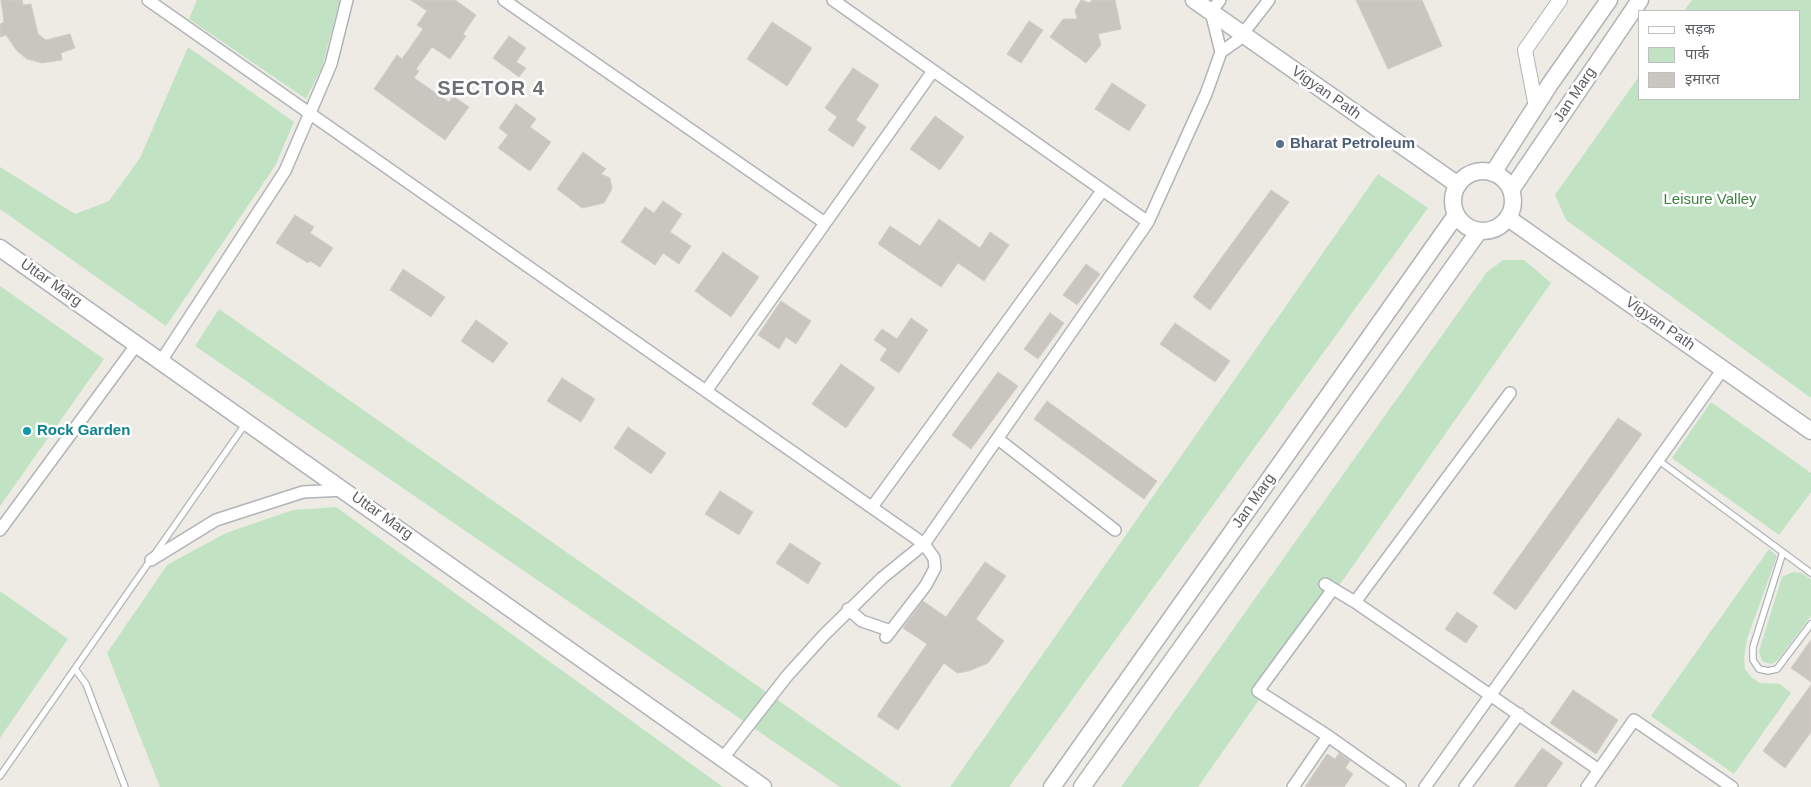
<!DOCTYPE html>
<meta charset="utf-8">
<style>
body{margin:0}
#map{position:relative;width:1811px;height:787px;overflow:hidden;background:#edebe4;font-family:Arial,"Noto Sans Devanagari",sans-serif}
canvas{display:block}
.legend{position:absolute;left:1638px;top:10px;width:162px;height:90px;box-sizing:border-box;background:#fff;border:1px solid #bebfc1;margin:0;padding:6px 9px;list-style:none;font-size:15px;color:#5c5f63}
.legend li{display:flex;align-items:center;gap:10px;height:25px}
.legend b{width:25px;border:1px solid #bebfc1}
</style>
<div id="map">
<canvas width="1811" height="787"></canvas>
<ul class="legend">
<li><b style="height:6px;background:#fff"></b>सड़क</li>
<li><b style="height:14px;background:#c2e3c3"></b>पार्क</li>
<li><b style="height:14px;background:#c9c6c0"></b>इमारत</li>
</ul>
</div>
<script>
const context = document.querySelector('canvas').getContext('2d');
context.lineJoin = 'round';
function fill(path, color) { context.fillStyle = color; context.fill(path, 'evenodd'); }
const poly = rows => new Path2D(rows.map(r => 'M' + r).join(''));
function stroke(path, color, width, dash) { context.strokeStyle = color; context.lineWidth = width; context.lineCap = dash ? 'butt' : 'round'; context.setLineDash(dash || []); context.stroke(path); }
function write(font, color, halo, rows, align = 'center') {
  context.font = font + ' Arial,sans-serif'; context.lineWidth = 5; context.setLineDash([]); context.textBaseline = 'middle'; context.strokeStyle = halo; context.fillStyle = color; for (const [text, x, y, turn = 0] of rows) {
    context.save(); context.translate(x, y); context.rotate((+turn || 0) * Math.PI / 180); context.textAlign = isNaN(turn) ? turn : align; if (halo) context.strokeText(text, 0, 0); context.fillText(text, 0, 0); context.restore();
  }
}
fill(poly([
 [197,0,340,0,322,67,306,99,189,19],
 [1692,0,1811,0,1811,398,1566,220,1555,195,1640,75,1640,99,1800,99,1800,11,1684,11],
 [188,47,294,122,275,166,166,326,0,209,0,167,75,214,109,201,140,158],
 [1378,174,1428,208,1009,787,950,787],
 [1503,260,1524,260,1551,283,1198,787,1121,787,1487,272],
 [0,286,104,359,0,506],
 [219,309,902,787,840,787,195,346],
 [1711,402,1811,473,1811,492,1779,535,1672,458],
 [336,507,723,787,160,787,107,653,167,565,226,533,293,510],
 [1769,549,1777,556,1747,639,1744,657,1745,669,1751,677,1760,683,1780,684,1791,693,1734,774,1651,716],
 [1793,572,1801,573,1811,579,1811,616,1778,660,1772,664,1767,663,1762,661,1759,651,1782,577],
 [0,591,68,639,0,738]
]), '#c2e3c3');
const building = poly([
 [1,0,22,0,23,5,31,4,38,34,46,40,70,34,75,48,61,53,62,60,42,63,27,59,17,51,6,35,0,37,0,24,4,22,1,0],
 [411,0,455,0,476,15,463,34,466,36,450,59,432,47,416,69,419,71,414,78,449,102,453,96,469,107,445,140,374,89,397,55,402,59,423,29,417,25,427,11,411,0],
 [1081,0,1090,3,1092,0,1115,0,1121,29,1098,34,1101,45,1086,63,1050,37,1063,19,1077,19,1075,10,1081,0],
 [1356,0,1422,0,1442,46,1388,69,1356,0],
 [1029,21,1043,30,1021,63,1007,54,1029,21],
 [772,22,812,48,787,86,747,59,772,22],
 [509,36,526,48,516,62,526,68,519,77,493,58,509,36],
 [853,68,879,85,856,120,866,127,853,147,828,130,837,117,825,108,853,68],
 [1112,83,1146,105,1129,131,1095,109,1112,83],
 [516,104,536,119,530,127,551,142,530,171,498,148,508,135,499,128,516,104],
 [935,116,964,137,940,170,910,149,935,116],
 [583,152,606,169,601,174,610,178,612,189,604,203,582,208,557,189,583,152],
 [1271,190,1289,202,1210,310,1193,297,1271,190],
 [663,201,682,214,670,232,691,246,679,264,663,253,655,265,621,242,645,207,654,213,663,201],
 [295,215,314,227,310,233,333,248,320,267,310,261,308,263,276,243,295,215],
 [939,219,980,248,990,232,1009,245,984,281,958,263,941,287,878,244,890,226,920,246,939,219],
 [723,252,759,277,731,317,695,291,723,252],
 [1086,264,1100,274,1077,305,1063,295,1086,264],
 [403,269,445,297,431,317,390,290,403,269],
 [781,301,811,321,796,344,786,337,779,349,758,335,781,301],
 [1050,313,1064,323,1038,359,1024,349,1050,313],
 [911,318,928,330,899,373,880,360,887,349,874,340,882,329,897,339,911,318],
 [476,320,508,343,493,363,461,341,476,320],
 [1175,323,1230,361,1215,382,1160,344,1175,323],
 [841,364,875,388,846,428,812,404,841,364],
 [998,372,1018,386,971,449,952,435,998,372],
 [562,378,595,399,581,422,547,401,562,378],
 [1047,401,1157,481,1144,499,1034,419,1047,401],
 [1618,418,1642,434,1516,610,1493,593,1618,418],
 [628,427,666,453,651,474,614,448,628,427],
 [720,491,753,512,739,535,705,514,720,491],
 [790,543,821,563,808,584,776,563,790,543],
 [985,562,1006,576,976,619,1004,641,988,663,969,671,957,673,944,663,898,730,877,716,927,644,903,628,923,601,946,617,985,562],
 [1457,612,1478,626,1466,643,1445,629,1457,612],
 [1811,640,1811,682,1791,668,1811,640],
 [1811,685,1811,732,1785,768,1763,751,1811,685],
 [1573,690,1618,720,1596,754,1550,723,1573,690],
 [1542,748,1563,763,1546,787,1514,787,1542,748],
 [1339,753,1350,761,1345,768,1353,774,1344,787,1305,787,1327,754,1335,759,1339,753]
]);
fill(building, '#c9c6c0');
stroke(building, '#d1cdc3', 1);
const service = poly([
 [1658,460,1811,573],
 [1783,552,1753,647,1753,660,1759,669,1768,671,1777,669,1811,624],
 [75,669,86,684,125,787],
 [0,776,246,423]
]);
const minor = poly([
 [148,0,924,544,934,558,935,568,926,585,886,637],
 [504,0,825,223],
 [833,0,1148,222],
 [1220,0,1211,12,1221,52],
 [161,361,285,171,331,64,347,0],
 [706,391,933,71],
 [1510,393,1355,602,1599,770],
 [998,439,1115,530],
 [872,507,1102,191],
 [0,530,137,344],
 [151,560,216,520,303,492,344,490],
 [1325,584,1355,602],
 [848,609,862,621,891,631],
 [1328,736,1258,691,1333,589],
 [723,758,787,676,824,635,882,578,924,544,1148,222,1206,94,1221,52,1238,40,1269,0],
 [1293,787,1328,736,1400,787],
 [1425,787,1723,369],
 [1465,787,1519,714],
 [1587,787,1634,720,1732,787]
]);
const tertiary = poly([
 [1536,107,1525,50,1560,0]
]);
const secondary = poly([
 [1194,0,1458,185],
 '1453 201a30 30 0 1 1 60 0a30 30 0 1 1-60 0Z',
 [1493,173,1550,84,1609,0],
 [1511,190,1640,0],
 [1508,218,1811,431],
 [0,248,763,787],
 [1052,787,1456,215],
 [1082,787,1479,231]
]);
stroke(service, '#b1b4b8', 8);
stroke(minor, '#b1b4b8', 14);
stroke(tertiary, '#b1b4b8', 16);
stroke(secondary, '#b0b3b8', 19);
stroke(service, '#fff', 5.5);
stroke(minor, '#fff', 11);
stroke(tertiary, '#fff', 14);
stroke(secondary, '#fff', 16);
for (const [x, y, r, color] of [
 [1280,144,5,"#5c6f8a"],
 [27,431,5,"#0f9aa8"]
]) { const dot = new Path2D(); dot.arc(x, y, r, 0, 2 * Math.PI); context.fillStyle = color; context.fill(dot); stroke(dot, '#fff', 2); }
write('15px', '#5c5f63', '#fff', [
 ["Vigyan Path",1326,93,35],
 ["Jan Marg",1575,95,-56],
 ["Uttar Marg",51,283,35],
 ["Vigyan Path",1660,324,35],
 ["Jan Marg",1254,501,-55],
 ["Uttar Marg",382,516,35]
]);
write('bold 15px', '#4e5e75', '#fff', [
 ["Bharat Petroleum",1290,144]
], 'left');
write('15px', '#3c8241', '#fff', [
 ["Leisure Valley",1710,200]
]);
write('bold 15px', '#0d838f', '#fff', [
 ["Rock Garden",37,431]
], 'left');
context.letterSpacing = '1px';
write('bold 20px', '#6d7175', '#fff', [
 ["SECTOR 4",491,89]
]);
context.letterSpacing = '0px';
</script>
